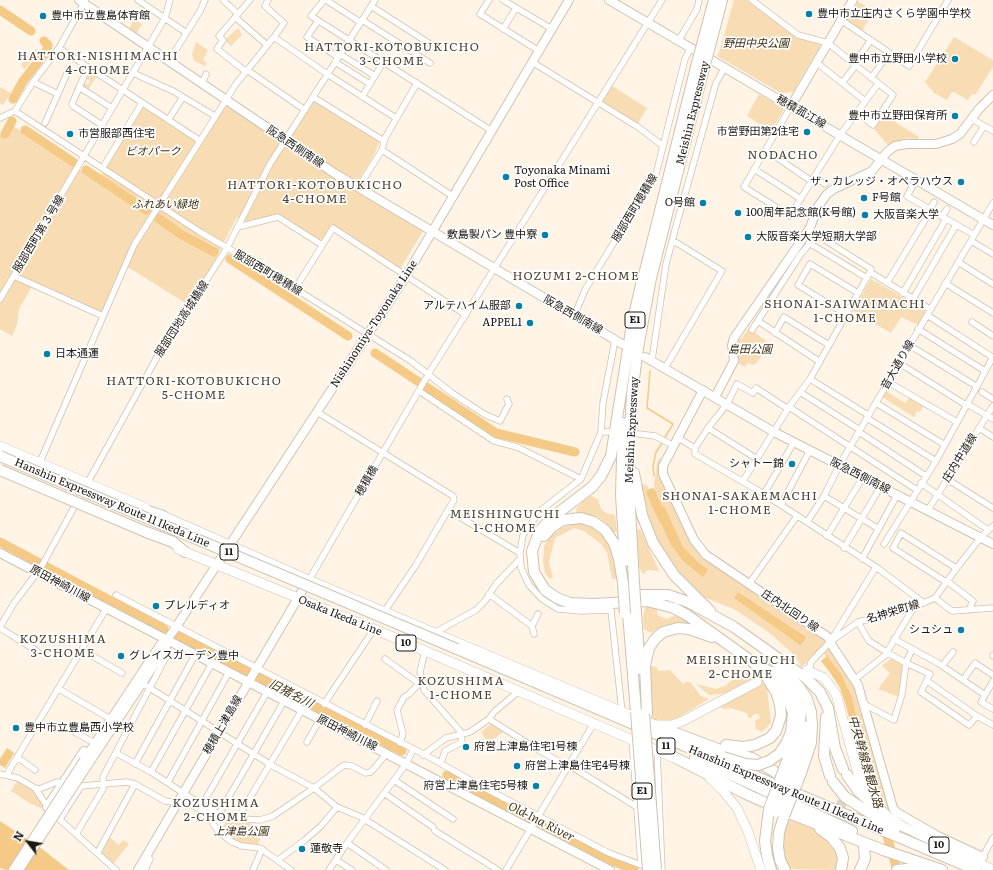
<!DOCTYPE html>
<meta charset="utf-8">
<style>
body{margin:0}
#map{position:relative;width:993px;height:870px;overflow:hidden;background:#fff4e5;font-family:Literata,serif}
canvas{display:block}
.north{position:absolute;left:8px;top:822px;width:40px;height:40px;-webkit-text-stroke:3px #fff;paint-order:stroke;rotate:301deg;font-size:11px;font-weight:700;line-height:16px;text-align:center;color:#1c1711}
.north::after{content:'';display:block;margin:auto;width:14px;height:18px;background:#1c1711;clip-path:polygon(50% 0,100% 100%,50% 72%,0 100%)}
</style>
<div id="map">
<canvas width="993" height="870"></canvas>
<div class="north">N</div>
</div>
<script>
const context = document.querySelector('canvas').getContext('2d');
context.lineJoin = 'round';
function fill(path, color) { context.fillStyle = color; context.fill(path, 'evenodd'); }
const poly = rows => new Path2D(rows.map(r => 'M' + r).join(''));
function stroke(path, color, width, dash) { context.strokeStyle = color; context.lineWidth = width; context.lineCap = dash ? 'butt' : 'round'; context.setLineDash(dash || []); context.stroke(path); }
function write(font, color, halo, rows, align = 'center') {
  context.font = font + ' Literata,"Noto Sans JP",serif'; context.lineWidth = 3.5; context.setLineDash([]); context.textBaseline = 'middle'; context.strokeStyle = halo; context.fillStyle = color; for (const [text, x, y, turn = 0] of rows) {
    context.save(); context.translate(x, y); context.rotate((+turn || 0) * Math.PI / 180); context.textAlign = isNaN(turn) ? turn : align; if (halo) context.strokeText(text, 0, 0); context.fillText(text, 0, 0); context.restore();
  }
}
fill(poly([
 [734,0,747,0,798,38,819,44,820,46,793,92,781,93,717,56,720,50],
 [858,2,874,10,862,31,847,20],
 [134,19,142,24,136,34,129,29],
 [238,28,242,35,231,46,225,40],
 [954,37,993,60,993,67,975,95,972,94,968,100,954,92,952,92,947,100,934,93,925,82],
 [196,42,208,50,203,60,207,63,205,66,194,61,192,54],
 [36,49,39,51,25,69,21,66,23,60],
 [89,70,97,75,88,90,81,86,83,82,88,85,90,81,85,78],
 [612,86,647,108,638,123,601,103],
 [0,87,11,93,3,105,0,103],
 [759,94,784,109,771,131,747,116],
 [316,101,380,141,374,155,353,189,423,231,400,269,332,225,323,239,319,240,278,215,247,222,237,217,214,262,187,304,123,264,103,310,100,312,34,283,19,309,17,325,12,336,0,329,0,136,2,133,7,136,13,126,97,181,141,108,144,107,200,142,226,103,286,144,312,102],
 [887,109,898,116,895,122,919,137,918,139,907,138,888,145,874,129],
 [871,279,913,303,915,302,925,308,925,313,918,325,901,317,891,333,853,311],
 [749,328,769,343,757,363,753,365,748,363,745,367,738,363,735,347,738,338,741,339],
 [886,391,905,403,910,397,924,405,920,412,917,411,914,417,882,397],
 [660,457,690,541,827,641,806,663,802,667,792,653,771,634,734,609,701,596,677,571,662,549,651,526,642,501,641,483,648,486,648,491,655,487,654,485,657,463],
 [591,496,598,499,601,509,606,513,615,515,617,532,612,532,606,523,597,516,576,513,576,509,582,502],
 [574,523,586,524,598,531,608,541,613,550,617,579,612,579,607,553,601,544,584,531,574,528,555,538,549,562,553,578,550,579,545,573,543,561,544,546,552,535,562,528],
 [640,529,659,571,648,570,643,574,637,564,635,530],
 [646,606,657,606,657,615,667,619,678,614,687,620,688,623,674,623,662,626,651,633,644,629,643,616],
 [829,648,856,685,891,812,879,799,847,687,835,666,823,653],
 [892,658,901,663,902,667,899,697,878,689,890,673,882,666],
 [650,666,657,667,658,671,670,670,684,685,685,682,690,682,701,696,709,699,674,720,668,721,653,719],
 [749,671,754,674,757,679,729,693,709,695,696,684,716,689,725,686,731,681],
 [763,683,767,688,771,723,762,732,756,729,755,721,760,718,758,714,754,714,751,718,748,717,747,713,730,708,725,709,720,707,723,703],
 [492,723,503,732,485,745,486,740,481,732],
 [18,779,33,789,44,807,41,808,31,804,11,791],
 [787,817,806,824,821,834,832,845,838,854,837,870,789,869,784,860,782,845],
 [228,818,250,823,260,839,258,844,234,842,221,831],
 [109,837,119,845,123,840,129,844,113,864,102,853]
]), '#f8dcb3');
fill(poly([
 [664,506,683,547,698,562,708,570,703,577,683,561,671,545,655,510],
 [738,592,806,637,804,641,800,645,734,598],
 [827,656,841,674,852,698,863,745,880,798,875,794,864,775,846,706,840,688,829,671,821,661],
 [7,748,14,753,5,768,0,765,0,759],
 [0,821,42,849,69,870,6,870,0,868]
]), '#f5c986');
stroke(poly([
 [650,371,647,408,673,424,664,439],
 [654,476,653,466,656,452,662,443]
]), '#f5c986', 1.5);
stroke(poly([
 [0,10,31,31],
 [13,99,23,81,47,50,48,45,44,41],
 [25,130,73,162],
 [5,134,12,121],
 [86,170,146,210],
 [158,218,182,235,214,252],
 [230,259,348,336],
 [375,353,496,433,575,452],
 [651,493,663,519],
 [0,542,164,629],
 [179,636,402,751],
 [447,775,613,861,634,870],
 [884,826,897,870]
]), '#f5c986', 9);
stroke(poly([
 [836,804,846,808]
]), '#ddd3c5', 10, [10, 5]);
const street = poly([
 [138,0,185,32],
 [223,0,238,14],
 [268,0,265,6,284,23,274,37],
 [324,0,311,16,492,131],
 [326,0,360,22],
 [489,0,480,14,539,51],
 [503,0,552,29],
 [752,0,798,35,828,43,893,95,873,125,857,112],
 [371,6,438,49],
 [236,18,267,45],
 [362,20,430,63],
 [841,20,909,66,948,0],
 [318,21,307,37,338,57],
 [503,29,516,8],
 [679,40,697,9,699,0],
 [59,48,199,140],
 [340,54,375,76],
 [169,61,200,11,205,0],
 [335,62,370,84],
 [532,62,638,127,663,146],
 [817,63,865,101],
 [854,64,871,40],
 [88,67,72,104,73,106,102,125],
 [247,70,305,110],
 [245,71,217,49,223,40,219,36,250,0],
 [133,73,173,91,215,116],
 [871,78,889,53],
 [33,82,58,94],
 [842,83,856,65],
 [202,84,206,74],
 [79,87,112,108],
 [313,97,384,141],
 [362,97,384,61],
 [791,106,744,187,790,216,840,135,878,84],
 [15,111,200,232,262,268,411,361,452,393,484,414,500,421,509,404,507,399],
 [0,118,15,111,33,82,59,48,85,1],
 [972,119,993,131],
 [168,120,183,97],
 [45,123,69,69],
 [974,142,984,126],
 [382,150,454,197],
 [766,150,811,181],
 [105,164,142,103],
 [754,169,801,199],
 [814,177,825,184],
 [916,180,907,196,974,235],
 [358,188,382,150,385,138,417,83],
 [930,210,934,202],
 [942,217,947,209],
 [238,227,278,217,322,245],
 [971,241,993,254],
 [809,243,867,278],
 [958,262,993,284],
 [14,276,103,316],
 [887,283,931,210],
 [945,283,993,313],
 [295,289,333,228,466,315],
 [903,293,946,219],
 [0,299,165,18,170,0],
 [913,299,956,225],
 [847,315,798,285,810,264,858,293],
 [927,315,992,357],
 [574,316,586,288,656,174,685,59,691,47],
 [758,321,820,362],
 [972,322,993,336],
 [918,329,985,371],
 [752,330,800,255,817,235,871,269,870,272],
 [775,333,784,317,829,345],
 [615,340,603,403,601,432,581,479,540,511,523,535,520,553,521,568,529,585,542,599,558,609,581,611,611,610,622,712],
 [909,345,976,386],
 [652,360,666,264,675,230,716,83,725,67],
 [899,363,966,405],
 [665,368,722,271,677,243,672,242],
 [810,379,868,415],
 [888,382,957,422],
 [419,391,494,441,517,447,581,479],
 [800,392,860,430],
 [982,392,993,399],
 [876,403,945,445],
 [967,404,993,419],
 [789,407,917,490],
 [317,412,453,496,454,500,448,510,520,553],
 [867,418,936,461],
 [708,428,757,459],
 [979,428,993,437],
 [601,432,612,432],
 [859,432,926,476],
 [639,434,655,436,674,446],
 [678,438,695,448,695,454,764,494,876,567,830,642],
 [695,448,708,428,727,404,737,384,753,393,756,388,788,409],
 [40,462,134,245,236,84,274,37,327,74,396,118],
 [947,479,993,508],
 [743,481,789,407,810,379,870,272,930,309],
 [921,483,988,530],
 [764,494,794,442],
 [824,496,879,529],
 [781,505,810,450],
 [928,510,993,406],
 [807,522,824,496,840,464,993,203],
 [827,536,863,477],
 [884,544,936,461,993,357],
 [844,548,881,486],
 [862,559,897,495],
 [876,567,924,603],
 [309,580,429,373,662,0],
 [947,581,973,601,969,610],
 [946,582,893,548,901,533,956,568],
 [749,584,797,516],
 [489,594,532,626],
 [116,595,431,758,477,784,609,853,649,868],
 [935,598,959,565,981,537,993,526],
 [384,612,416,565,448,510],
 [858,622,869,641,888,653],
 [0,627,14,603,40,569,157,357,227,248,270,164,375,0],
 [0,628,37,651],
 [434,633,476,610,485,601,496,584,520,559],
 [534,634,532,626,538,614],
 [894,639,938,663,985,695],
 [912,649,906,663,930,674,921,692,969,725,977,716,993,725],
 [82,650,122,673],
 [425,651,420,672,424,690,460,731,462,742,445,751,441,763],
 [887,652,914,607],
 [993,655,993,656],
 [385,659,417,682,421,682],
 [942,666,953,652],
 [809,670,811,662,830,642,858,622,914,607,935,598,952,611,993,608],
 [854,680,888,653,906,663,902,694,894,720,864,704],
 [963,680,975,663,993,675],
 [927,681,977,716],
 [993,681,981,702,993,709],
 [142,683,271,765,314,788,337,807,321,826,305,840,278,860],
 [59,689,107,717],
 [324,704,374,629],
 [489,719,532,746,568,767,572,767,637,807],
 [62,725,91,741],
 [365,725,377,701],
 [632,739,641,865],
 [307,742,320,719],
 [400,743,403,734,397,710,404,697,409,694,421,682],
 [657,750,662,870],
 [116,753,151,772,202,805,219,814,244,819,260,820,273,816,314,788,344,765,352,766,365,773,371,772,387,753],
 [423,755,446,738,470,732,489,719,494,712,519,691],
 [17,757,35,770],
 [135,764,195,655],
 [151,772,212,663],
 [0,774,18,778,35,788,49,809],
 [7,774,106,609],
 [394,780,453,819],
 [168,782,229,672],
 [35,788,39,789,57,782,63,783],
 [384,793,433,827],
 [202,805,267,692],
 [337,807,361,817,445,870],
 [219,814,284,701],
 [58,818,116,870],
 [238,818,302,710],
 [60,819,81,786,127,782,135,784,165,801,192,805,212,816,213,824,219,832,232,842,242,846,260,848,291,870],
 [435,831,498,870],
 [76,834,103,789,103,777,168,653,167,646],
 [347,843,386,870],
 [98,852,135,784],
 [336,860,352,870],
 [981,860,993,838],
 [145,870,150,859,146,856],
 [253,870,262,849],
 [329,870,347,843,406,764,413,750],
 [506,870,594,723]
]);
const secondary = poly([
 [79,0,334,173,622,344],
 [609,0,993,225],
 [791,106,853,0],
 [645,357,774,432,993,544],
 [703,390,663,466,663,474,694,540,706,555,828,637,833,647,858,685,893,808,896,812,938,836,983,857],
 [715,397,734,361,732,345,734,338,810,228,817,208,827,194,834,189,872,171,887,152,895,146,906,144,936,144,952,139,960,134,979,109,993,95],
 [0,553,610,870],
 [84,760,161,644,167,640,176,627,406,276,569,0],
 [89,763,166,647,167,640],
 [47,807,84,751],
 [138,870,308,581]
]);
const primary = poly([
 [0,446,146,508],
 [157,513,309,580,642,720],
 [178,549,374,629,679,760],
 [807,670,824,678,836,694,858,774,866,790,880,809,887,816,902,826,993,870],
 [658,725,671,725,681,722,757,682],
 [710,778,723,791,737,808,747,829,761,870]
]);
const highway = poly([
 [703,41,714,0],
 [710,46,722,0],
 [643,276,632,324,611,456,601,476,592,487,549,520,539,532,532,551,534,572,545,590,557,598,570,603,593,604,647,601,674,608,687,615,754,663,778,676,794,694,801,712,799,730,785,766],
 [642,283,697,63],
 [623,423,621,495,625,561],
 [0,450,7,453],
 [634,473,642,515,653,543,674,575,710,611],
 [135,507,163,516],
 [146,532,173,542,185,552],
 [544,536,552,527,563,520,581,518,594,522,605,530,614,543,619,559,623,583],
 [634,583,628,470,632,394,638,348,651,278,704,68],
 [637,595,668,595,688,602,734,627,806,678,820,692,828,708,835,748,843,769],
 [628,613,636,712],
 [636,613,640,669],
 [457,649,976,870],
 [773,659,800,688,807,699,811,712,812,725,811,743,801,773],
 [773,681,787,695,793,713,791,732,786,744,779,754],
 [647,714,645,665,649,648,655,639,663,632,678,628,689,629,712,637],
 [826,717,824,756,830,776],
 [649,723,718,749,752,758,788,780],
 [726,745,744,747,755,745,770,738,776,731,781,716,780,704,776,692,764,673],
 [672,756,746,794,789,813,883,850,942,870],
 [695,758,852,831],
 [793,769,808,726],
 [847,775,859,792,887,816],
 [833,782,845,797,895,829],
 [769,809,765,841,767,856,771,870],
 [784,816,779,832,778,847,780,860,785,870],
 [820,829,831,837,840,848,843,858,841,870],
 [860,870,865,859,864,847],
 [897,870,925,867]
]);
stroke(street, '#cfc3b0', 7);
stroke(secondary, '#cfc3b0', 10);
stroke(primary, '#cfc3b0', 10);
stroke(highway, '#cfc3b0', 12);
stroke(street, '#fff', 5.5);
stroke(secondary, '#fff', 8);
stroke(primary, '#fff', 9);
stroke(highway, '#fff', 10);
const secondaryBridge = poly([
 [13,870,84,760],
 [19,870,89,763]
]);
const highwayBridge = poly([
 [697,63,703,41],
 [704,68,710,46],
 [0,456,457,649],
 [0,470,146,532],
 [623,583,625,613],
 [634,583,636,613],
 [636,712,648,870],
 [644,714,656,870],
 [723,757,746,764,758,765,769,761,779,754],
 [769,809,785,766],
 [776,812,793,769],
 [784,816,801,773]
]);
stroke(secondaryBridge, '#cfc3b0', 10, []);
stroke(highwayBridge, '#cfc3b0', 12, []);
stroke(secondaryBridge, '#fff', 8);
stroke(highwayBridge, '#fff', 10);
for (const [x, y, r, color] of [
 [809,14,4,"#0580a6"],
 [43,16,4,"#0580a6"],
 [955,59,4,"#0580a6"],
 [955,116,4,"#0580a6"],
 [807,132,4,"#0580a6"],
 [70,134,4,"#0580a6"],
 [506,177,4,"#0580a6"],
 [961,182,4,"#0580a6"],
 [864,198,4,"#0580a6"],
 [703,203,4,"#0580a6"],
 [738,213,4,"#0580a6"],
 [865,215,4,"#0580a6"],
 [545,235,4,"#0580a6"],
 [748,237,4,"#0580a6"],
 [519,306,4,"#0580a6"],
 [530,323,4,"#0580a6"],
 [47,354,4,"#0580a6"],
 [792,464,4,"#0580a6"],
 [156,606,4,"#0580a6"],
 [961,630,4,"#0580a6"],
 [121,656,4,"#0580a6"],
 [16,728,4,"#0580a6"],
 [466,747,4,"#0580a6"],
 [517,766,4,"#0580a6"],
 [536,786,4,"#0580a6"],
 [302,849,4,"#0580a6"]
]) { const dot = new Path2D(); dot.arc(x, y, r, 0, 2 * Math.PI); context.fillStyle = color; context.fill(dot); stroke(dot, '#fff', 1.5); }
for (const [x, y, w] of [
 [635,320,20],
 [229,552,18],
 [406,643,20],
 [666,746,18],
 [642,791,20],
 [939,845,20]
]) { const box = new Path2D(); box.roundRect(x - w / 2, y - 8, w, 16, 3); context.fillStyle = '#fff'; context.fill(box); stroke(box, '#1c1711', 1); }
write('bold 10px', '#1c1711', null, [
 ["E1",635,320],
 ["11",229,552],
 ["10",406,643],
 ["11",666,746],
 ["E1",642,791],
 ["10",939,845]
]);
write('11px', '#1c1711', '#fff', [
 ["豊中市立庄内さくら学園中学校",817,14],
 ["豊中市立豊島体育館",51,16],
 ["豊中市立野田小学校",947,59,"right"],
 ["豊中市立野田保育所",947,116,"right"],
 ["市営野田第2住宅",799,132,"right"],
 ["市営服部西住宅",78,134],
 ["Toyonaka Minami",514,171],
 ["Post Office",514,184],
 ["ザ・カレッジ・オペラハウス",953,182,"right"],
 ["F号館",872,198],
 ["O号館",695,203,"right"],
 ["100周年記念館(K号館)",746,213],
 ["大阪音楽大学",873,215],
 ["敷島製パン 豊中寮",537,235,"right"],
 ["大阪音楽大学短期大学部",756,237],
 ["アルテハイム服部",511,306,"right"],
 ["APPEL1",522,323,"right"],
 ["日本通運",55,354],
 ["シャトー錦",784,464,"right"],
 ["プレルディオ",164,606],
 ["シュシュ",953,630,"right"],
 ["グレイスガーデン豊中",129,656],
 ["豊中市立豊島西小学校",24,728],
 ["府営上津島住宅1号棟",474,747],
 ["府営上津島住宅4号棟",525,766],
 ["府営上津島住宅5号棟",528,786,"right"],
 ["蓮敬寺",310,849]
], 'left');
write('italic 11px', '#3f2e10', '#fff', [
 ["野田中央公園",756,44],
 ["ビオパーク",153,152],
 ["ふれあい緑地",165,205],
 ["島田公園",750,350],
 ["上津島公園",241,832]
]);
write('11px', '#1c1711', '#fff', [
 ["穂積菰江線",801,112,30],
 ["Meishin Expressway",693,113,-76],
 ["阪急西側南線",295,147,34],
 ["服部西町穂積線",635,208,-59],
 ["服部西町第３号線",39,234,-59],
 ["服部西町穂積線",268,273,31],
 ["阪急西側南線",573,315,30],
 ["服部団地高城橋線",182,319,-57],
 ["Nishinomiya-Toyonaka Line",374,324,-57],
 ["音大通り線",898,365,-60],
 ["Meishin Expressway",632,430,-87],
 ["庄内中道線",960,458,-58],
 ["阪急西側南線",860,476,27],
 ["穂積橋",367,481,-60],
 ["Hanshin Expressway Route 11 Ikeda Line",112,503,23],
 ["原田神崎川線",60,584,28],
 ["庄内北回り線",790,611,34],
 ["名神栄町線",893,612,-17],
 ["Osaka Ikeda Line",340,616,22],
 ["穂積上津島線",223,725,-60],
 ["原田神崎川線",347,733,27],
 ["Hanshin Expressway Route 11 Ikeda Line",786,790,23]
]);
context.letterSpacing = '1px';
write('12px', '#4c4131', '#fff', [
 ["HATTORI-KOTOBUKICHO",392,47],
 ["3-CHOME",392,61],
 ["HATTORI-NISHIMACHI",98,56],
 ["4-CHOME",98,70],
 ["NODACHO",783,155],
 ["HATTORI-KOTOBUKICHO",315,185],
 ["4-CHOME",315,199],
 ["HOZUMI 2-CHOME",576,276],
 ["SHONAI-SAIWAIMACHI",845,304],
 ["1-CHOME",845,318],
 ["HATTORI-KOTOBUKICHO",194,381],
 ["5-CHOME",194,395],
 ["SHONAI-SAKAEMACHI",740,496],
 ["1-CHOME",740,510],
 ["MEISHINGUCHI",505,514],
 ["1-CHOME",505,528],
 ["KOZUSHIMA",63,639],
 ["3-CHOME",63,653],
 ["MEISHINGUCHI",741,660],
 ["2-CHOME",741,674],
 ["KOZUSHIMA",461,681],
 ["1-CHOME",461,695],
 ["KOZUSHIMA",216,803],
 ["2-CHOME",216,817]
]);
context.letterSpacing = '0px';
write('italic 12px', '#453315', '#fff', [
 ["旧猪名川",291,694,27],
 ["中央幹線景観水路",865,762,74],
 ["Old-Ina River",541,822,27]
]);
</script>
